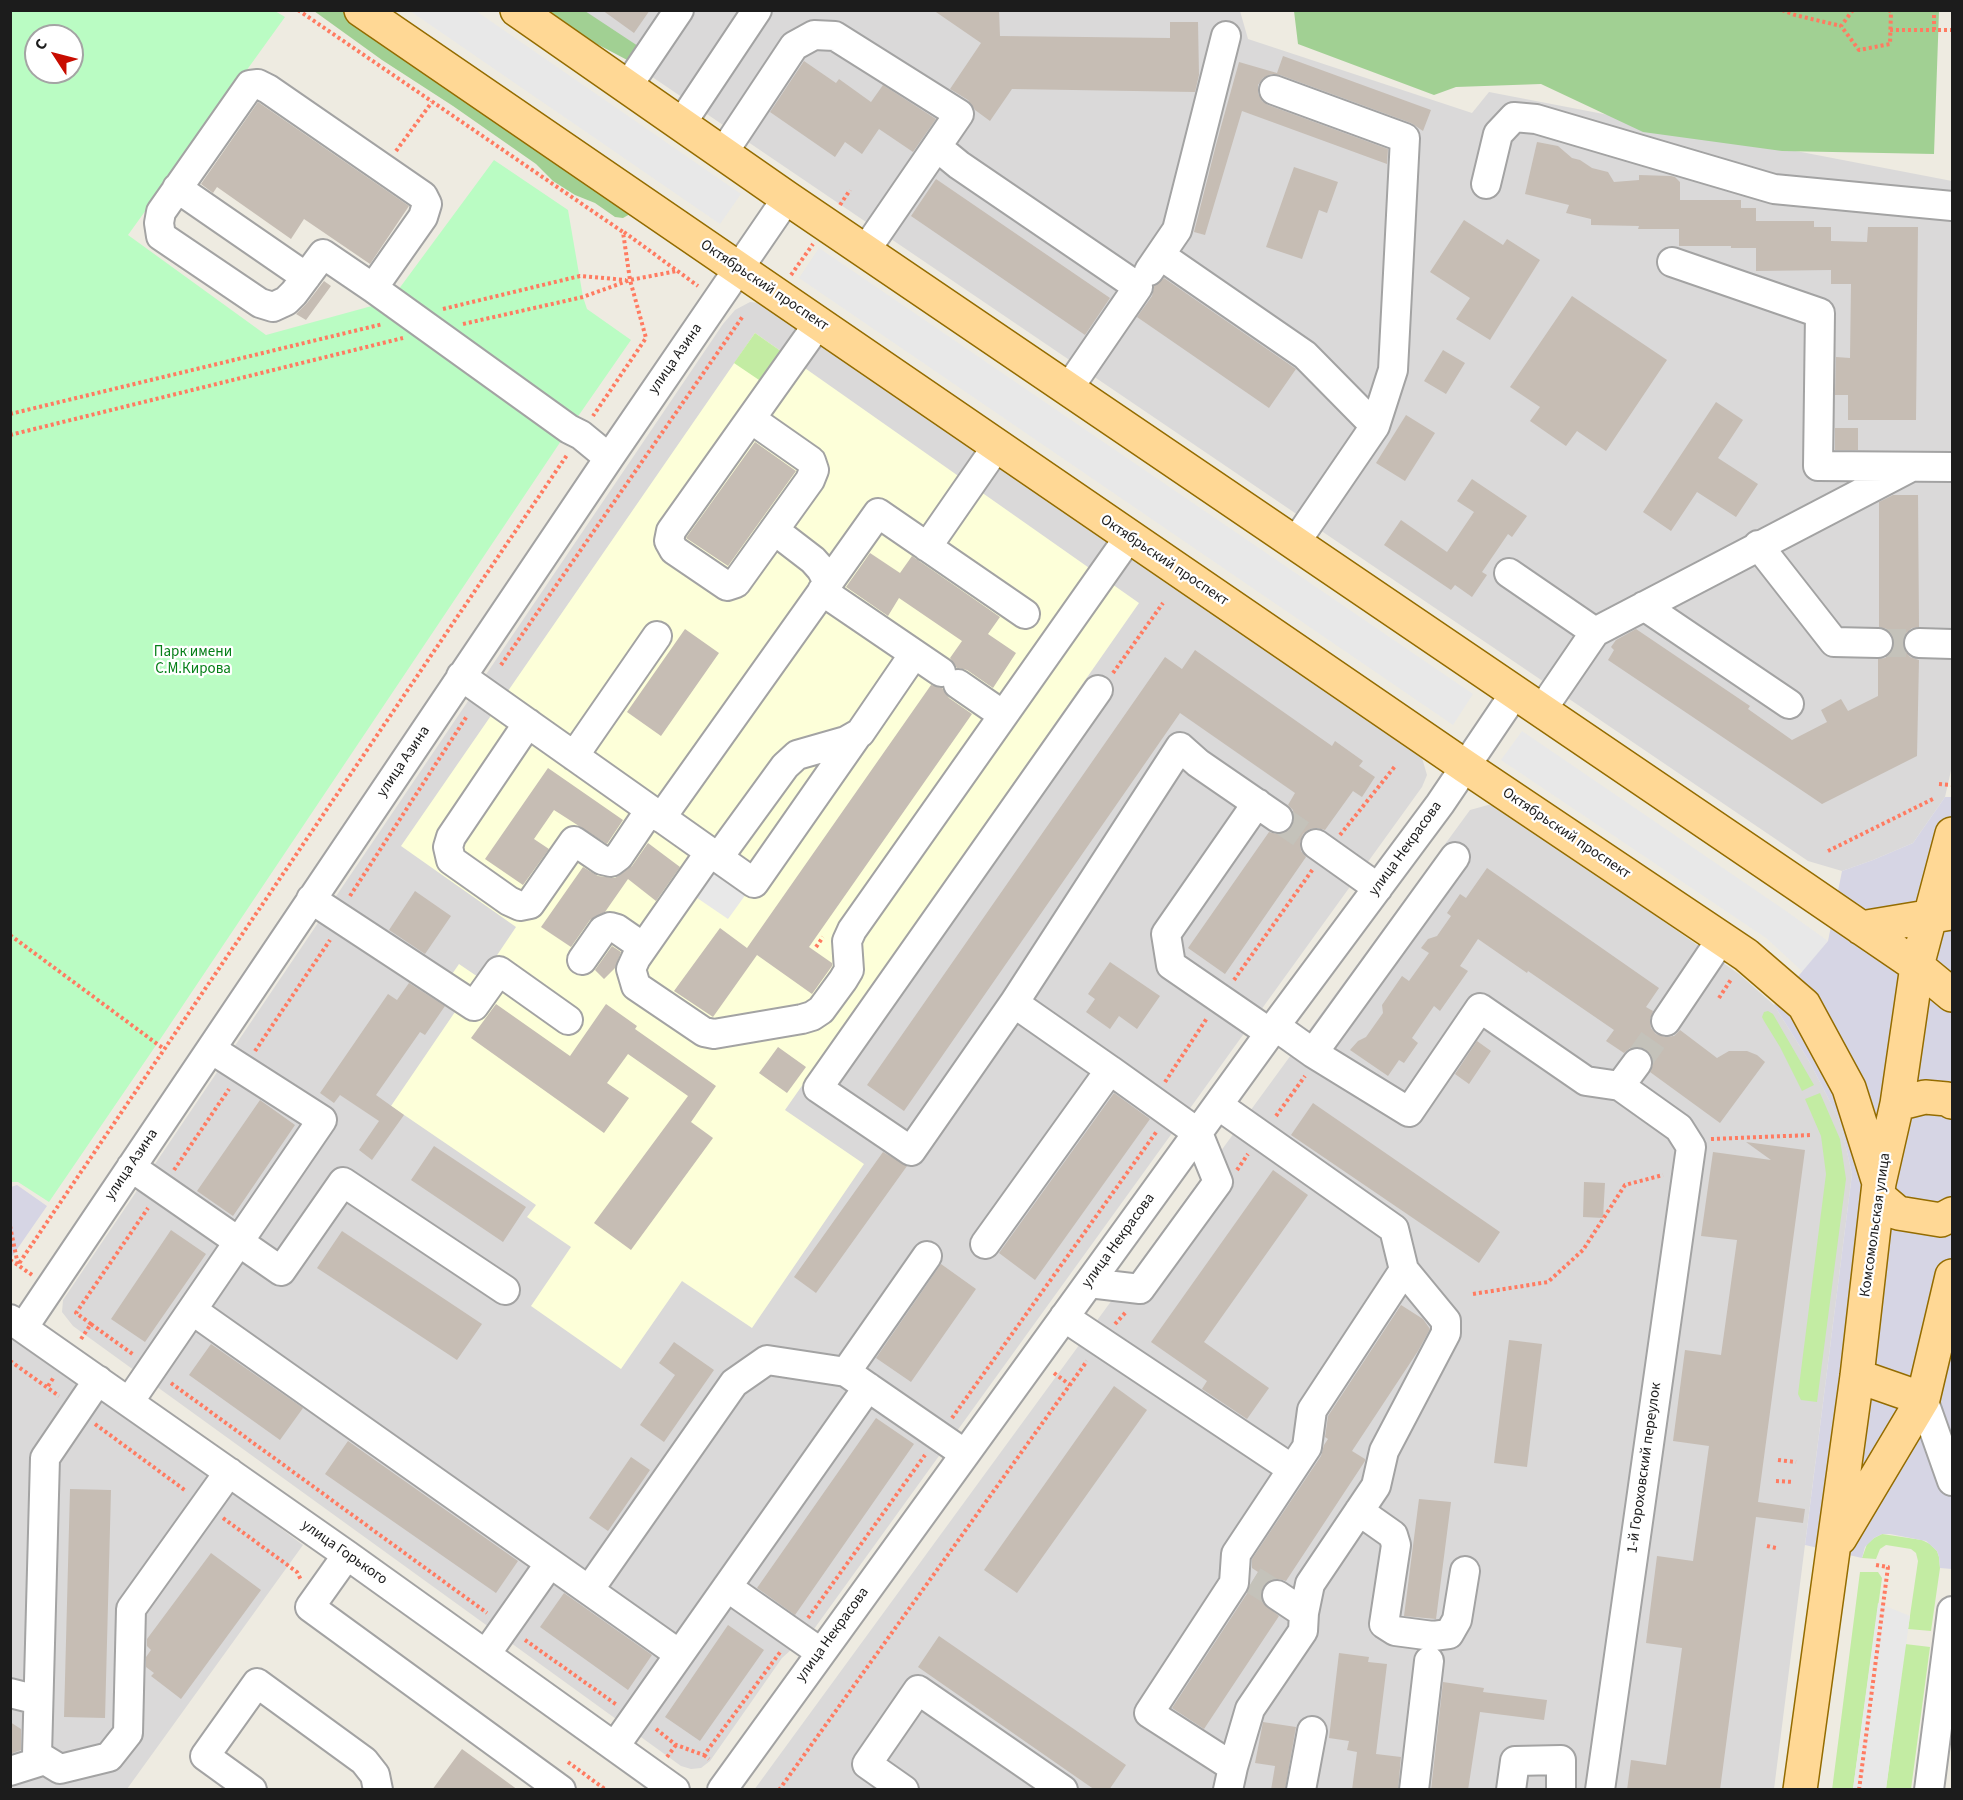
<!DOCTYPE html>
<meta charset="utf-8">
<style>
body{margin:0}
#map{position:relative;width:1963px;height:1800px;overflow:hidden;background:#eeebe1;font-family:"Source Sans 3",sans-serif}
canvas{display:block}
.frame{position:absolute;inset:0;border:12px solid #1c1c1c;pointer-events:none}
.north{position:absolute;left:24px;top:24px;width:60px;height:60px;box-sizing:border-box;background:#fff;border:2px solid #a4a4a4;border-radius:50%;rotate:306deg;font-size:16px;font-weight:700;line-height:24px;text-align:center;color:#1c1c1c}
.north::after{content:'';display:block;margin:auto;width:21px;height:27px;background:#c80c00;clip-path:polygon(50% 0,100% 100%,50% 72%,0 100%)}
</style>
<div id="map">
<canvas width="1963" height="1800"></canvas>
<div class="frame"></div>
<div class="north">С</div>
</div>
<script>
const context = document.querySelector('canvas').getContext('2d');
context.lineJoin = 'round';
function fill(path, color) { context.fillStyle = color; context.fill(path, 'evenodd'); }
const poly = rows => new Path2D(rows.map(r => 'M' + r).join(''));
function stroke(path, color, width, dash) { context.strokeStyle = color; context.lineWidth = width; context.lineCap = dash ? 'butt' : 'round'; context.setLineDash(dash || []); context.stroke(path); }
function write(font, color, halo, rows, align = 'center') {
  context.font = font + ' "Source Sans 3",sans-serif'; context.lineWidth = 4.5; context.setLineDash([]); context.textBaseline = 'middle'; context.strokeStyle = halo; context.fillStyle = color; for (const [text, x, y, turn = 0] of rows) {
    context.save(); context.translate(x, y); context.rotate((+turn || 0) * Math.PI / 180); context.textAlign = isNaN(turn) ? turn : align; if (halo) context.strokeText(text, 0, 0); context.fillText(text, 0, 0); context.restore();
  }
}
fill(poly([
 [555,11,1240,11,1248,39,1472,113,1489,92,1952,181,1952,766,1945,797,1913,843,1873,860,1842,871,1808,861],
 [750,302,759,303,767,306,1412,750,1422,758,1427,775,1422,787,814,1629,782,1658,710,1761,701,1768,691,1769,681,1766,73,1326,62,1312,63,1300,723,324,735,310],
 [1488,805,1498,806,1739,974,1774,1005,1809,1061,1840,1121,1852,1174,1774,1789,754,1790,1470,810],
 [10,1334,163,1440,303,1545,127,1789,11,1789]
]), '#dad9d9');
fill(poly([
 [755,333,1139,603,785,1110,864,1164,752,1328,682,1281,621,1369,531,1306,571,1247,527,1217,536,1205,391,1106,459,1006,448,980,459,964,481,979,516,927,401,846]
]), '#fdffd9');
fill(poly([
 [755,333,782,352,762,382,734,363],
 [1768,1011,1773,1014,1814,1085,1802,1091,1780,1047,1764,1021,1762,1017,1764,1012],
 [1820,1093,1840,1139,1846,1179,1817,1402,1801,1400,1798,1394,1826,1174,1821,1136,1805,1099],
 [1882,1534,1922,1540,1930,1544,1937,1551,1939,1557,1940,1568,1931,1631,1908,1629,1918,1561,1916,1553,1911,1549,1886,1545,1880,1549,1876,1559,1862,1558,1867,1544,1874,1538],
 [1860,1572,1878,1572,1882,1578,1853,1789,1832,1790],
 [1905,1644,1930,1647,1911,1789,1886,1789]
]), '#c3eca3');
fill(poly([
 [314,11,348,11,630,214,623,218,615,217,595,203,575,195,553,181,536,164,453,106,382,60],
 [548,11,585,11,638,46,631,62,595,43,568,27],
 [1294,11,1939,11,1934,154,1782,151,1643,132,1541,84,1456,87,1434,95,1298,44]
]), '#a1d093');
fill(poly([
 [11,11,275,11,285,17,128,235,266,335,390,301,494,160,568,210,583,297,587,309,631,340,563,438,161,1038,49,1202,18,1182,11,1182],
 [36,36,72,36,72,72,36,72]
]), '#bafcc3');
fill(poly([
 [410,11,476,11,741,194,720,224],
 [819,248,1473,694,1453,725,799,278],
 [1522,731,1786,911,1828,941,1803,972,1766,938,1501,760],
 [710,852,754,883,728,919,684,889],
 [1878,1603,1910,1616,1886,1789,1853,1789]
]), '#e8e8e8');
fill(poly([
 [1945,797,1952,797,1952,1569,1940,1568,1939,1557,1937,1551,1926,1541,1890,1534,1882,1534,1874,1538,1865,1547,1862,1558,1805,1545,1852,1174,1840,1121,1809,1061,1774,1005,1828,941,1842,871,1873,860,1913,843],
 [17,1185,47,1206,11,1258,11,1187]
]), '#d6d5e4');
fill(poly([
 [602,10,650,10,634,33],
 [933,10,999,10,1000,36,1170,38,1170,22,1198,22,1199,75,1195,92,1012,89,990,121,975,110,968,100,950,89,981,43],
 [1283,56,1431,110,1423,131,1411,123,1280,75,1271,74,1263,78,1258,85,1258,93,1262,101,1268,105,1388,149,1387,164,1242,111,1205,235,1194,232,1217,141,1239,62,1277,73],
 [804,61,836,83,839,79,871,102,883,85,936,119,913,152,879,129,862,154,845,142,835,157,770,112],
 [258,102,409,206,370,264,304,219,291,239,217,187,213,193,201,184],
 [1537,142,1558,146,1572,158,1580,160,1592,168,1608,172,1614,182,1639,180,1639,175,1671,176,1675,177,1680,182,1680,200,1741,200,1741,208,1756,208,1756,221,1814,221,1814,227,1831,227,1831,241,1867,242,1868,227,1918,227,1916,420,1848,420,1848,395,1835,395,1836,357,1850,358,1851,284,1831,284,1831,270,1756,271,1756,248,1731,248,1731,246,1679,246,1679,229,1638,229,1639,226,1591,225,1591,219,1566,213,1569,205,1525,194],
 [1294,167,1338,182,1327,213,1319,210,1302,259,1266,247],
 [936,179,1110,298,1085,335,911,216],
 [1464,220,1503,245,1507,239,1540,260,1490,340,1456,319,1470,298,1430,272],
 [1164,278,1296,369,1269,408,1137,317,1152,296,1154,286],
 [324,281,331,286,306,320,296,314,307,303],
 [1572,296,1667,360,1606,451,1577,431,1566,446,1530,421,1540,407,1510,387],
 [1443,350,1465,363,1446,394,1424,381],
 [1716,402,1743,420,1718,458,1758,484,1736,517,1697,492,1671,531,1643,512],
 [1406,415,1435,433,1405,481,1376,463],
 [1835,428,1858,428,1858,450,1835,450],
 [755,442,796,471,728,566,686,538],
 [1472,479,1527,516,1512,537,1508,534,1482,572,1487,575,1472,597,1455,585,1451,590,1384,545,1401,520,1447,552,1474,512,1457,501],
 [1893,495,1918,495,1919,627,1912,628,1905,634,1903,643,1905,651,1910,657,1919,660,1917,756,1822,804,1608,660,1614,650,1611,647,1616,640,1636,629,1750,706,1748,709,1792,740,1827,722,1821,710,1841,699,1848,711,1878,696,1878,659,1885,658,1892,652,1894,643,1892,635,1887,629,1879,627,1879,502],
 [870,553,900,573,912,556,1000,617,988,634,1016,653,993,688,967,670,957,668,950,658,962,641,899,598,888,616,846,587],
 [685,629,719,653,661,736,627,712],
 [1195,650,1332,746,1335,741,1363,761,1359,766,1375,777,1362,797,1353,791,1325,830,1317,828,1310,829,1303,834,1300,843,1301,851,1306,857,1225,974,1188,948,1269,832,1277,834,1286,833,1291,828,1294,819,1293,810,1288,805,1295,793,1180,713,904,1111,867,1085,1165,657,1182,669],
 [931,685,942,688,949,698,972,714,809,947,832,963,832,966,812,994,757,955,713,1017,674,991,720,928,747,948],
 [548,768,623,820,607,844,554,810,534,839,549,849,523,885,485,859],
 [648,843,680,867,656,901,628,879,605,912,590,920,571,947,541,927,583,867,598,876,615,878,632,866],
 [1487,868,1659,988,1646,1007,1653,1011,1650,1020,1651,1028,1656,1034,1665,1037,1674,1036,1680,1030,1717,1058,1729,1051,1747,1051,1757,1055,1765,1062,1720,1123,1650,1072,1653,1064,1652,1057,1647,1050,1638,1047,1630,1048,1624,1053,1606,1041,1614,1030,1528,971,1527,973,1478,939,1460,966,1468,971,1440,1011,1434,1006,1412,1038,1418,1043,1404,1063,1399,1060,1388,1076,1350,1050,1358,1041,1366,1037,1383,1013,1382,1005,1402,976,1409,981,1429,953,1421,948,1428,939,1437,936,1451,916,1447,913,1460,894,1466,898],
 [415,891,451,916,425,954,389,930],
 [612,946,621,952,615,968,604,979,595,970],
 [1110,962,1160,996,1137,1029,1119,1016,1110,1029,1086,1012,1095,999,1088,994],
 [409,983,445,1006,425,1035,420,1032,376,1095,404,1115,372,1160,359,1150,379,1121,340,1095,334,1103,320,1093,388,994,397,1000],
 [496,1004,570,1056,606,1004,637,1026,635,1029,716,1086,691,1122,713,1138,631,1250,594,1223,688,1096,628,1054,607,1083,629,1098,604,1133,471,1038],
 [1477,1041,1491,1051,1469,1084,1455,1074],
 [778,1047,806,1067,787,1093,759,1073],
 [1114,1093,1150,1119,1035,1280,999,1253],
 [260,1100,295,1125,233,1216,197,1191],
 [1313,1103,1500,1232,1479,1263,1291,1135],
 [1746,1142,1805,1150,1758,1502,1805,1509,1803,1523,1756,1517,1720,1790,1627,1790,1631,1760,1666,1765,1682,1648,1646,1643,1657,1556,1693,1561,1709,1446,1673,1441,1685,1350,1721,1355,1737,1240,1701,1236,1713,1152,1771,1160],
 [434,1146,526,1207,503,1242,411,1180],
 [883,1152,907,1166,816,1293,794,1277],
 [1273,1170,1308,1195,1204,1342,1269,1388,1247,1419,1202,1389,1207,1381,1151,1342],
 [1584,1182,1605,1183,1603,1218,1583,1217],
 [171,1230,206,1254,145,1342,111,1319],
 [342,1231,482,1324,457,1360,317,1268],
 [941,1264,976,1289,911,1382,876,1358],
 [1401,1305,1423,1319,1430,1329,1418,1351,1352,1451,1365,1459,1365,1461,1286,1581,1279,1579,1270,1580,1263,1586,1261,1595,1263,1603,1279,1616,1204,1729,1172,1708,1248,1592,1251,1584,1258,1572,1252,1568,1252,1559,1321,1456,1324,1445,1328,1439,1325,1437,1328,1416],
 [1509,1340,1542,1344,1527,1467,1494,1463],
 [674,1342,714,1370,664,1442,640,1425,675,1375,659,1363],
 [211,1344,303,1408,280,1440,189,1375],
 [1114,1386,1147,1410,1017,1593,984,1570],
 [876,1418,914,1444,795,1615,757,1588],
 [348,1441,518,1561,496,1593,325,1474],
 [631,1457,650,1470,608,1531,589,1518],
 [70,1489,111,1490,105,1718,64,1717],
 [1419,1499,1451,1502,1436,1619,1404,1616],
 [211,1553,261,1590,181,1699,151,1676,154,1673,146,1667,146,1657,151,1650,147,1646,147,1639],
 [564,1593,652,1655,628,1690,540,1627],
 [728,1625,764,1650,700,1741,665,1717],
 [939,1636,1126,1765,1109,1790,1095,1790,918,1667],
 [1339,1653,1369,1657,1368,1662,1387,1664,1376,1754,1401,1757,1398,1790,1352,1790,1357,1752,1347,1750,1349,1741,1329,1738],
 [1443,1682,1484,1688,1483,1692,1547,1700,1544,1720,1480,1712,1468,1790,1431,1790],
 [10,1722,21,1729,21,1750,10,1754],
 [1263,1722,1296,1727,1285,1790,1271,1790,1275,1766,1255,1763],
 [462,1749,518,1790,432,1790]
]), '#c6bdb4');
stroke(poly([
 [1878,643,1919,643],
 [1278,818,1316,844],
 [1637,1063,1666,1021],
 [1253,1580,1277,1595]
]), '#c4c2ba', 28, [28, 14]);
const minor = poly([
 [627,87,679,10],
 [1274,90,1405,138,1393,370,1375,426,1295,543],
 [681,124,757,10],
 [937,147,959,165,1138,287,1068,389],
 [723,153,794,46,814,35,835,36,959,114,865,251],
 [1486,184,1498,134,1514,117,1536,119,1774,189,1952,206],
 [177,188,306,277],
 [1160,255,1305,355,1375,426],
 [1672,262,1820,313,1818,466,1952,467],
 [1149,271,1177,230,1226,36],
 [373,288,323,254,294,293,286,301,273,307,260,303,161,236,159,223,161,212,250,85,258,84,268,89,423,196,427,204,423,217,373,288,569,429,581,435,609,458],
 [751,419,811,461,814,470,810,480,736,583,727,586,674,550,669,541,671,531,818,324],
 [774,530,813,560,821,569,828,582],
 [1758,545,1834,642,1878,643],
 [927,547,997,446],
 [1509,573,1595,632],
 [822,591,941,672],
 [1644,606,1789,704],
 [1919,643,1952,644],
 [461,676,710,852,636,958,631,969,636,986,704,1032,714,1034,802,1019,812,1016,821,1010,843,980,849,970,847,941,852,930,1129,537],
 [958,684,1003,715],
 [1098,690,818,1088,911,1151,1014,1003,1110,1070],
 [1541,711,1595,632,1911,467],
 [528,723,451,837,448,847,451,860,509,901,520,906,530,904,574,841,602,860,611,862,619,856,650,810],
 [574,756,657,636],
 [1257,803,1166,934,1171,965,1270,1033],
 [661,818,878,513,1025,614],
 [1316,844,1378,888],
 [710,852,754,883,858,734],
 [718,858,785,766,797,755,846,741,860,733,914,654],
 [311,899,474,1006,499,971,568,1020],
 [582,960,603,930,610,927,617,929,643,947],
 [1014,1003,1180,747,1198,763,1278,818],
 [1666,1021,1722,938],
 [1275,1026,1313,1053,1409,1112,1480,1008,1586,1081,1620,1086,1679,1128,1691,1147,1600,1790],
 [1313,1053,1455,857],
 [1620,1086,1637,1063],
 [1218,1105,1394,1229,1404,1270,1312,1410,1307,1447,1236,1554,1234,1583,1149,1713,1233,1767,1228,1790],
 [131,1167,281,1271,343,1182,505,1290],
 [985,1244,1110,1070,1198,1133,1218,1182,1140,1289,1089,1283],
 [927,1256,846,1372,965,1454],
 [192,1310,679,1654],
 [1064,1317,1292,1469],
 [10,1319,347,1555,675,1790],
 [23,1328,609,458,787,198],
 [98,1380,45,1458,37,1755,60,1769,109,1757,128,1733,131,1609,229,1472],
 [1923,1399,1952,1481],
 [129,1402,322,1120,211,1049],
 [1359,1511,1393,1535,1396,1545,1384,1624,1395,1631,1433,1636,1449,1634,1457,1620,1465,1571],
 [347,1555,310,1607,561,1790],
 [727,1587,820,1652],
 [589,1590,734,1383,767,1360,846,1372],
 [1277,1595,1304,1613],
 [486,1654,550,1563],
 [10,1693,38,1700],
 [615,1746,868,1387],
 [1233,1767,1250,1709,1303,1631,1304,1613,1310,1584,1376,1486,1384,1451,1446,1333,1446,1321,1404,1270],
 [10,1771,45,1760],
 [252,1790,205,1756,257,1683,364,1761,375,1775,378,1790],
 [722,1790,1275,1026,1440,804,1515,693],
 [904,1790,867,1764,918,1690,1063,1790],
 [1301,1790,1312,1731],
 [1414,1790,1429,1661],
 [1511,1790,1515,1761,1561,1760,1561,1790],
 [1929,1790,1952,1611]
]);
const major = poly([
 [361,10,1466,767,1746,955,1804,1005,1849,1088,1879,1183],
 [517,10,787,198,1803,888,1917,966,1952,995],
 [1861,928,1951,913],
 [1897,1104,1925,1097,1947,1099,1952,1102],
 [1878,1196,1898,1213,1941,1220,1952,1214],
 [1857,1376,1923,1399],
 [1840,1538,1923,1399,1952,1276],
 [1800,1790,1857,1376,1879,1183,1897,1104,1917,966,1952,834]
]);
stroke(minor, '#a3a3a3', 32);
stroke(major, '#946c00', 36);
stroke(poly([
 [298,10,623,232,630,280,646,338,593,416],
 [1782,10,1795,15,1841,26],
 [1853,10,1841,26,1859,50,1890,44,1891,11,1888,10],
 [1890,30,1952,30],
 [1934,30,1934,10],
 [396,151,432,102],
 [840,205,850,190],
 [624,232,698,286],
 [791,275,813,244],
 [443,309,580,276,626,280],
 [463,324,583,297,630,280,677,271],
 [10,414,383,324],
 [10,435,403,338],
 [501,665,743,316],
 [1113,673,1163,603],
 [1939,784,1952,785],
 [1340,835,1396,765],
 [1828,851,1933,799],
 [350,896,467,716],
 [10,935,164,1049],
 [816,947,823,937],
 [1234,980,1313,869],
 [1719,998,1732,978],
 [255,1051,330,940],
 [1165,1082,1207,1018],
 [1276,1116,1305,1076],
 [1711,1139,1811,1135],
 [174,1170,229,1089],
 [1237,1170,1248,1154],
 [10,1226,18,1265,32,1275],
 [10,1260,18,1265,567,455],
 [1473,1294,1548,1282,1583,1250,1625,1185,1663,1175],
 [91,1324,134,1355],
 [1115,1324,1126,1312],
 [81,1339,91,1324,76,1313,148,1208],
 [10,1361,59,1396],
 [1054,1373,1070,1385],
 [171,1383,487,1613],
 [48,1386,54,1377],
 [952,1418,1157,1131],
 [95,1424,186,1491],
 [1778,1460,1796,1462],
 [1776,1481,1794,1482],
 [223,1518,297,1572,301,1580],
 [1767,1546,1776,1548],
 [808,1618,925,1455],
 [525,1640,617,1705],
 [656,1729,676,1745,704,1755,781,1651],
 [704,1755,709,1759],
 [667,1757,676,1745],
 [568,1762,606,1790],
 [779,1790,1087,1361],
 [1859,1790,1888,1567,1876,1565]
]), '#ff7b61', 4, [3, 3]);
stroke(minor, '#fff', 28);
stroke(major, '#ffd895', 33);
write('15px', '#1c1c1c', '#fff', [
 ["Октябрьский проспект",764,286,34],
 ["улица Азина",676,359,-55],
 ["Октябрьский проспект",1164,561,34],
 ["улица Азина",404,762,-56],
 ["Октябрьский проспект",1566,834,34],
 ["улица Некрасова",1406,849,-54],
 ["улица Азина",132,1165,-56],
 ["Комсомольская улица",1876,1225,-82],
 ["улица Некрасова",1119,1241,-54],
 ["1-й Гороховский переулок",1645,1468,-82],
 ["улица Горького",344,1553,35],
 ["улица Некрасова",833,1635,-54]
]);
write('15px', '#057f17', '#fff', [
 ["Парк имени",193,653],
 ["С.М.Кирова",193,670]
]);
</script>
